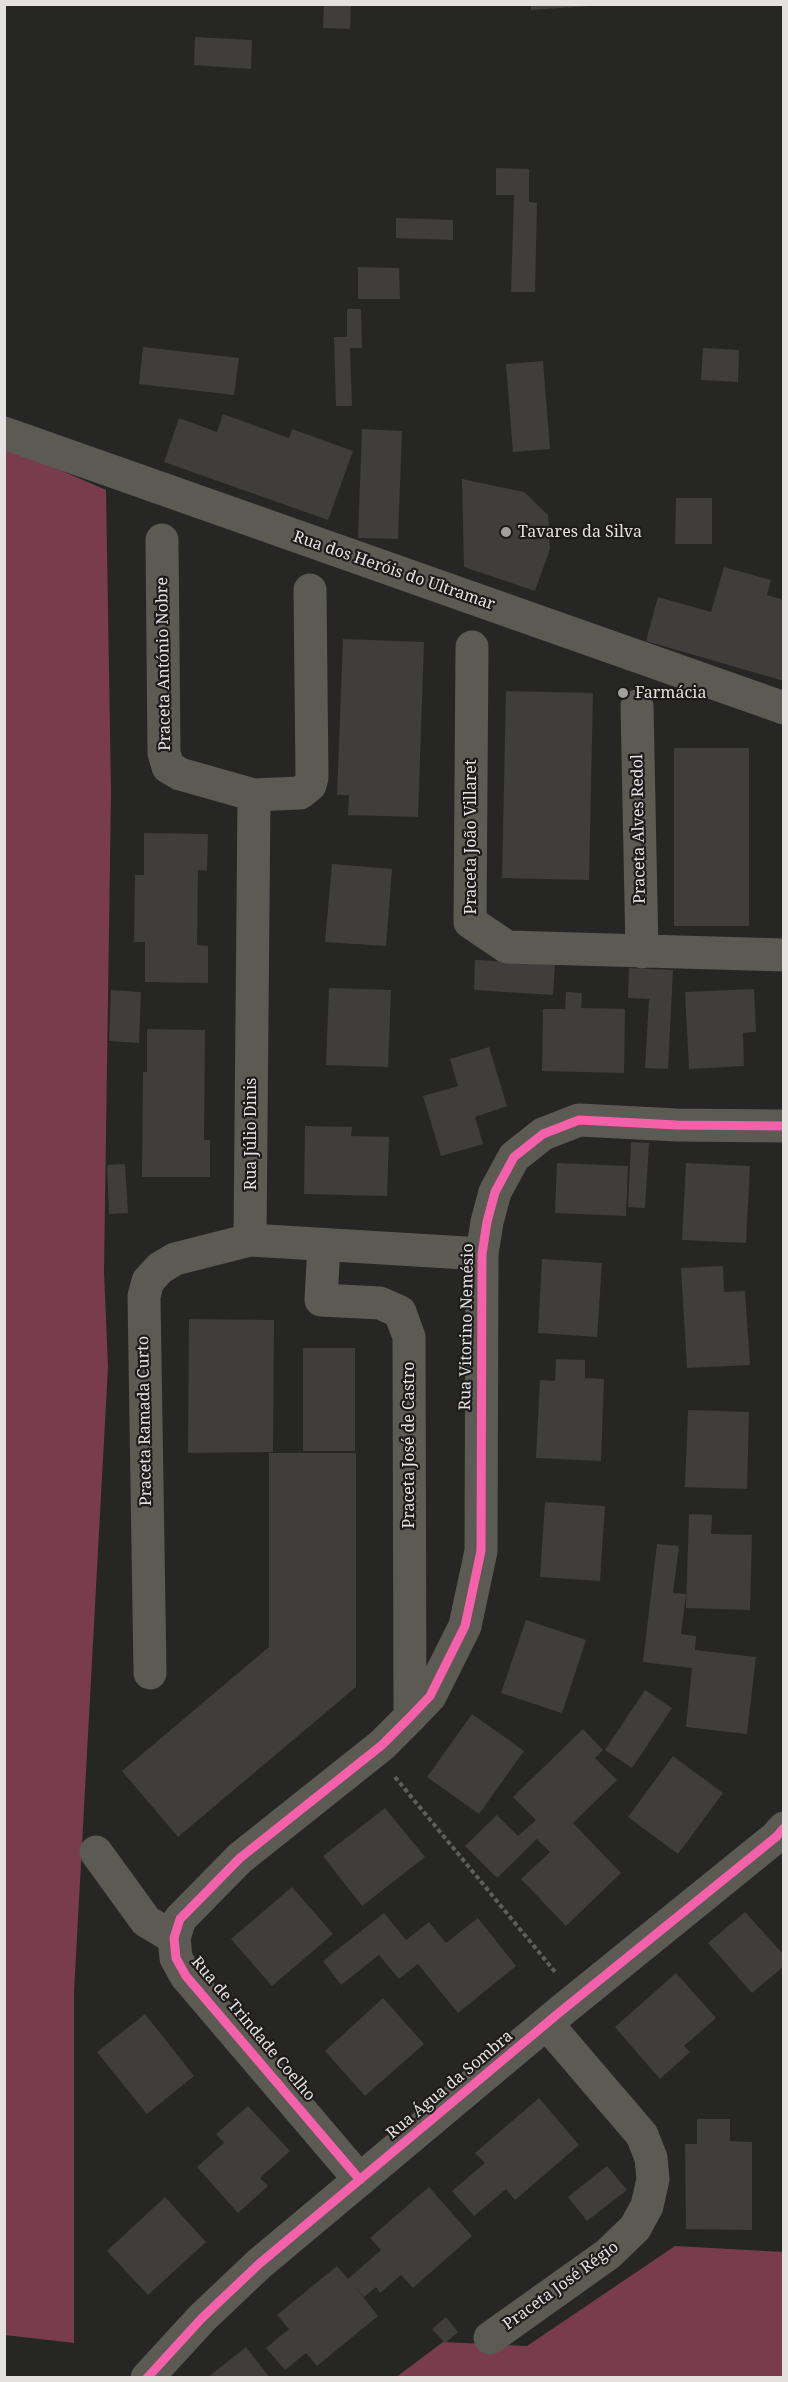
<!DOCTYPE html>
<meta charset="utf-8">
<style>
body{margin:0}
#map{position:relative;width:788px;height:2382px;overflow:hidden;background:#262625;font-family:"Noto Serif",serif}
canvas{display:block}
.frame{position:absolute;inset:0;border:6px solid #e3e2e1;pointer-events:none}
</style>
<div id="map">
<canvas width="788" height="2382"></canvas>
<div class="frame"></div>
</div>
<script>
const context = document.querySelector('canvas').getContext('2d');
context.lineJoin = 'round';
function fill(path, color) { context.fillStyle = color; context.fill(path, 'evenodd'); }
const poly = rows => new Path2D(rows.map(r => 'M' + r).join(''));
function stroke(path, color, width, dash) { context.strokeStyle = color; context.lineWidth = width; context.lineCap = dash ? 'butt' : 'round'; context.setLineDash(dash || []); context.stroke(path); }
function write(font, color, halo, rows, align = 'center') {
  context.font = font + ' "Noto Serif",serif'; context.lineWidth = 4.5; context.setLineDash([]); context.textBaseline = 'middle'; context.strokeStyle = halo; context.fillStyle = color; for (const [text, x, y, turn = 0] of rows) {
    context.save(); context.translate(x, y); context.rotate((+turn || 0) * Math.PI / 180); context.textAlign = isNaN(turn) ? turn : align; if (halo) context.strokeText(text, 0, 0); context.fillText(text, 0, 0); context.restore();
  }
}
fill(poly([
 [5,446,106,490,111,792,104,1271,108,1367,74,1992,74,2343,5,2335],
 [675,2246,783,2252,783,2377,395,2378,443,2342,527,2346]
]), '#783c4d');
fill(poly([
 [324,4,351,4,350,29,323,28],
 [531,4,590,4,590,6,531,10],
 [195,37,252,40,251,69,194,65],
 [496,168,529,169,529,202,537,203,535,292,511,292,514,195,496,195],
 [396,218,453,220,453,240,396,238],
 [358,267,399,268,400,299,358,299],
 [347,309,361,309,362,348,350,348,352,406,336,406,334,337,347,337],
 [143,347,239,358,234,395,139,384],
 [703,348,739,350,738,382,701,380],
 [543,361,550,449,513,452,506,364],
 [223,414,289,438,292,429,353,451,328,520,164,462,179,418,217,432],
 [362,429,402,431,398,539,358,538],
 [462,479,524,492,548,515,550,549,535,591,464,567],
 [676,498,712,498,712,544,675,544],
 [724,567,771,580,767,595,784,600,784,681,646,641,658,597,711,612],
 [343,639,424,642,418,817,348,815,349,795,337,795],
 [506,691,593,693,589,880,502,878],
 [674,748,749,748,749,926,674,926],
 [144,833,208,834,207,871,198,870,197,945,208,946,208,983,145,982,145,942,134,942,135,875,144,875],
 [332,864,392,869,386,946,325,942],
 [475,960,555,964,553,995,474,990],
 [629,968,673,970,668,1069,645,1068,649,999,628,998],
 [329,988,391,990,388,1067,326,1065],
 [754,989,756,1032,743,1033,744,1066,689,1069,685,992],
 [111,990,141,992,139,1043,109,1041],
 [566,992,582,993,581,1008,625,1009,624,1073,542,1071,543,1009,565,1009],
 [147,1029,205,1030,204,1140,210,1140,210,1177,142,1177,143,1072,147,1072],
 [489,1047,507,1106,475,1117,483,1144,441,1156,423,1096,458,1086,450,1059],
 [305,1126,352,1127,351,1136,389,1137,387,1196,304,1194],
 [631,1142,649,1143,645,1208,628,1207],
 [557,1163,628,1166,626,1216,555,1213],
 [686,1163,750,1166,746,1243,682,1240],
 [125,1164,128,1213,109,1214,107,1165],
 [542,1259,602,1263,597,1337,538,1333],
 [723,1266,724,1292,745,1291,750,1365,687,1368,681,1268],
 [189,1319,274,1320,273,1452,188,1453],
 [303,1348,355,1348,355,1451,303,1451],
 [556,1359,585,1360,585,1378,604,1379,601,1461,536,1458,540,1380,555,1381],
 [688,1410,749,1412,747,1489,685,1487],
 [269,1453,356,1453,356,1687,178,1837,122,1771,269,1647],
 [545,1502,605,1506,600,1581,540,1577],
 [689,1514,712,1515,711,1534,752,1535,750,1610,686,1608],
 [657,1544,679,1546,673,1593,686,1594,681,1634,696,1636,695,1650,756,1657,747,1734,686,1727,692,1668,643,1662],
 [526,1620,586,1640,562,1713,501,1693],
 [645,1690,672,1708,632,1768,605,1750],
 [472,1714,524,1751,479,1814,427,1777],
 [583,1729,603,1750,595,1758,617,1780,573,1823,621,1873,566,1926,521,1879,550,1852,537,1839,497,1878,465,1846,497,1815,518,1836,536,1820,513,1797],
 [673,1756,723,1793,678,1854,628,1817],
 [385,1808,425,1857,362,1906,323,1856],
 [292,1887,333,1934,272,1986,231,1939],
 [745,1912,784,1955,784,1966,752,1993,708,1943],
 [384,1913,406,1940,429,1922,446,1943,478,1918,516,1966,458,2013,418,1964,399,1979,379,1955,341,1985,323,1961],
 [676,1973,716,2018,684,2046,690,2052,660,2079,615,2027],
 [383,1998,424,2044,365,2096,325,2051],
 [145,2014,194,2076,147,2114,97,2052],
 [539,2098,579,2145,515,2200,506,2189,474,2216,452,2191,485,2163,475,2153],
 [248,2106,290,2151,260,2178,268,2186,238,2213,197,2167,224,2143,216,2134],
 [697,2119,730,2119,730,2141,752,2142,752,2230,686,2229,685,2144,697,2144],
 [607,2166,627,2190,587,2221,568,2197],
 [429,2187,472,2236,413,2288,401,2275,380,2293,376,2287,364,2297,353,2284,378,2316,317,2366,306,2353,285,2370,266,2348,289,2329,277,2315,337,2266,348,2279,381,2250,370,2238],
 [165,2197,206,2242,148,2295,107,2251],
 [446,2317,458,2332,445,2343,432,2329],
 [246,2347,270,2378,207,2378]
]), '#3f3e3d');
stroke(poly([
 [395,1777,556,1973]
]), '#5f5e59', 4, [4.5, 3]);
stroke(poly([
 [4,433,784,708],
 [162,540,164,753,168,767,180,774,254,795,300,793,310,785,312,777,310,590],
 [472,647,470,922,507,947,784,955],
 [637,706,642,952],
 [254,795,250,1240,482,1254],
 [324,1245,321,1300,380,1303,400,1312,409,1337,410,1717],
 [150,1673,144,1296,148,1281,160,1268,175,1259,250,1240],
 [96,1852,146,1921,174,1938],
 [360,2180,186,1976,176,1958,174,1938,180,1919,240,1858,382,1745,410,1717,430,1696,465,1626,481,1551,482,1254,487,1222,495,1192,514,1157,543,1134,579,1120,677,1125,784,1126],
 [490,2338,608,2254,635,2228,647,2206,653,2179,651,2158,642,2135,547,2024],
 [147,2378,202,2318,259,2264,560,2012,776,1837,784,1828]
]), '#5b5a53', 33);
stroke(poly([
 [360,2180,186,1976,176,1958,174,1938,180,1919,240,1858,382,1745,410,1717,430,1696,465,1626,481,1551,482,1254,487,1222,495,1192,514,1157,543,1134,579,1120,677,1125,784,1126],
 [147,2378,202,2318,259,2264,560,2012,776,1837,784,1828]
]), '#f560ab', 9);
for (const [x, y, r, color] of [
 [506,532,6,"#a1a09f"],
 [623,693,6,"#a1a09f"]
]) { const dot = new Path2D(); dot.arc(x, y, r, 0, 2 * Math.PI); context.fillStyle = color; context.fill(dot); stroke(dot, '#1e1c1a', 2); }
write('16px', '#e3e2e1', '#1e1c1a', [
 ["Tavares da Silva",518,532],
 ["Farmácia",635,693]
], 'left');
write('16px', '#e3e2e1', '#1e1c1a', [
 ["Rua dos Heróis do Ultramar",394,571,19],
 ["Praceta António Nobre",164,664,-91],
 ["Praceta Alves Redol",639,829,-91],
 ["Praceta João Villaret",471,837,-90],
 ["Rua Júlio Dinis",251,1134,-90],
 ["Rua Vitorino Nemésio",467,1327,-89],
 ["Praceta Ramada Curto",145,1421,-91],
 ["Praceta José de Castro",409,1445,-90],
 ["Rua de Trindade Coelho",253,2029,50],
 ["Rua Água da Sombra",450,2085,-40],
 ["Praceta José Régio",561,2286,-36]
]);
</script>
